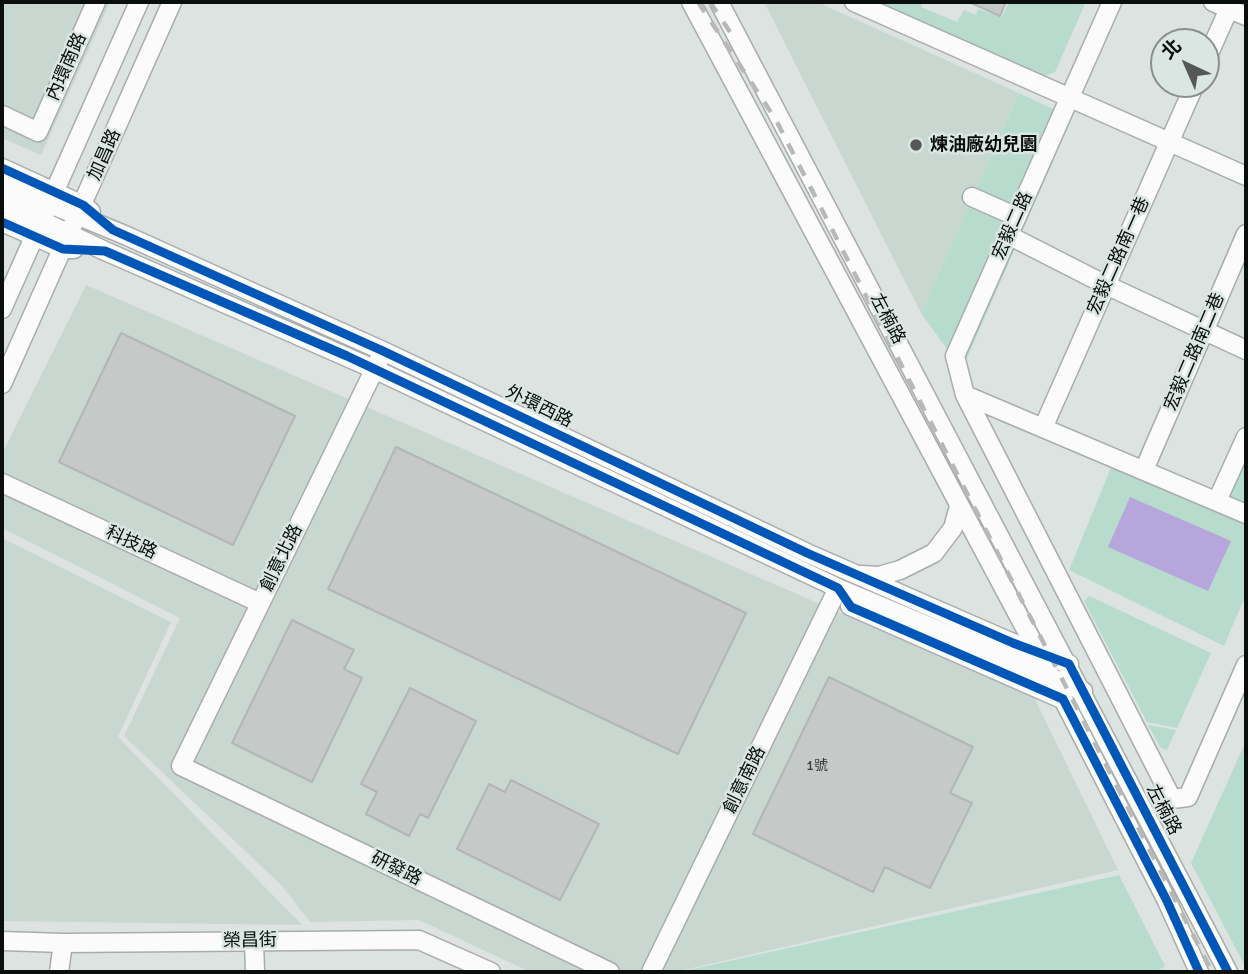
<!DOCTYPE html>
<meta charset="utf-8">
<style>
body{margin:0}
#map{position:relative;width:1248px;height:974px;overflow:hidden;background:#dde3e0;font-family:Signika,"Noto Sans TC",sans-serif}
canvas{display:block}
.frame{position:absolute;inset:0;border:4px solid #0a0e0d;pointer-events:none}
.north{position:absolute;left:1150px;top:28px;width:70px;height:70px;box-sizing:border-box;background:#dae6e1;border:2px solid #87908c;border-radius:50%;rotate:316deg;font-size:19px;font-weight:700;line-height:28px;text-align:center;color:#0a0e0d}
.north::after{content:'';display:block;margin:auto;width:24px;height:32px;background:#545957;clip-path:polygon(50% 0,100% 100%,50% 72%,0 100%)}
</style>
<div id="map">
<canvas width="1248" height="974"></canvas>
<div class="frame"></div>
<div class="north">北</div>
</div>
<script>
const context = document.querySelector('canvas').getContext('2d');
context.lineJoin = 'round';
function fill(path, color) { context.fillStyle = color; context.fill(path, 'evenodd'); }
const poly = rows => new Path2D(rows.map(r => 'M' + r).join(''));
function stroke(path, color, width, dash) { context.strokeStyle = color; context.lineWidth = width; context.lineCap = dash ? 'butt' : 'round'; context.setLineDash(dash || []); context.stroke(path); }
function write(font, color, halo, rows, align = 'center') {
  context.font = font + ' Signika,"Noto Sans TC",sans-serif'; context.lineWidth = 5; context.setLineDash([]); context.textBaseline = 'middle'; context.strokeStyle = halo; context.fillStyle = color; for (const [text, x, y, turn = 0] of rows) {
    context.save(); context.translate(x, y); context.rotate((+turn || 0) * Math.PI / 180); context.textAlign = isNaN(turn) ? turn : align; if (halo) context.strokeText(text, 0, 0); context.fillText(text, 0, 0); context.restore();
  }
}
fill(poly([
 [2,2,110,2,41,155,2,138],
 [764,2,817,2,1019,93,921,313],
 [86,285,1034,697,1118,870,675,972,530,972,419,920,310,922,282,886,124,736,180,618,2,528,2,454],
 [2,538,171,622,118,737,302,925,2,921]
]), '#c9d7d1');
fill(poly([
 [867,2,923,2,921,7,957,22,964,10,976,15,978,9,1002,17,1009,2,1086,2,1055,72,1044,76],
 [1019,93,1072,118,962,370,921,313],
 [1246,458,1246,506,1229,498],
 [1112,465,1246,522,1246,594,1224,646,1069,570],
 [1089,596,1211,653,1177,728,1147,722,1084,601],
 [1148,725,1176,730,1167,750,1161,748],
 [1246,741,1246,968,1191,863],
 [1119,875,1165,966,1156,972,680,972]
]), '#b7dcce');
fill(poly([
 [1130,497,1231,541,1208,591,1108,547]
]), '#b6a6db');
const building = poly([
 [969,2,1006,2,1000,16,969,2],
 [121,333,295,416,233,545,59,462,121,333],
 [396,447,746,613,678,754,328,589,396,447],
 [292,620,354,650,344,669,362,678,312,782,232,743,292,620],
 [829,677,973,747,950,793,972,803,930,888,885,867,873,892,753,834,829,677],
 [410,688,476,721,428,818,420,814,409,836,366,814,377,792,361,784,410,688],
 [511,780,599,824,560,900,457,849,489,784,505,792,511,780]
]);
fill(building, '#c5cac8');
stroke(building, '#b2b6b5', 2);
const minor = poly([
 [691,2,1063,699,1167,901,1199,972],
 [719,2,1228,972],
 [854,2,1246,176],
 [1112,2,955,356,965,395,1172,799,1188,797,1246,665],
 [1213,2,1246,16],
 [1206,60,1232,2],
 [2,115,38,132,96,2],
 [2,168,83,205,91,212],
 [2,184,127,236,383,351,807,553,1013,643,1069,664],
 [972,197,1017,217],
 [2,202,105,251,374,369,838,588,1083,691],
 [2,222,63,249,74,249],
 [1010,236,1106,285,1246,350],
 [2,309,139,2],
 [379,360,181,766,610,972],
 [2,384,172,2],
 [965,395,1246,514],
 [1043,428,1195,84],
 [1144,470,1246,234],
 [2,483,260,603],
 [1217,501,1246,437],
 [861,575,879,576,900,570,934,553,953,528,959,506],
 [850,606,1064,700],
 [2,941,63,943,419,940,491,972],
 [254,941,255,972],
 [59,972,63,943],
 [651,972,838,588]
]);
stroke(minor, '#a8acaa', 21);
stroke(minor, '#fafbfa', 18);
stroke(poly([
 [698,2,776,120,1212,972],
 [710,2,734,38]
]), '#b7b8b7', 4.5, [12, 12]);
stroke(poly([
 [2,168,83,205,113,230,383,351,807,553,1013,643,1069,664,1228,972],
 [2,222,63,249,105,251,347,356,838,588,851,607,1063,699,1167,901,1199,972]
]), '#0057b8', 9);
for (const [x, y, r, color] of [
 [916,145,7,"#545957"]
]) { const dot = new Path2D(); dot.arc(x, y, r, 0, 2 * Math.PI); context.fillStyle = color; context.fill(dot); stroke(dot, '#dae6e1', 2.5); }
write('14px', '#3a3e3d', null, [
 ["1號",817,766]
]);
write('18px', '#0a0e0d', '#dae6e1', [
 ["內環南路",67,67,-66],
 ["加昌路",105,155,-66],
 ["宏毅二路",1013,226,-66],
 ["宏毅二路南一巷",1119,256,-66],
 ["左楠路",887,319,62],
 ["宏毅二路南二巷",1195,352,-67],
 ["外環西路",539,407,26],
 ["科技路",131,543,25],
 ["創意北路",282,558,-64],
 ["創意南路",745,780,-64],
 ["左楠路",1163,810,62],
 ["研發路",396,869,26],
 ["榮昌街",250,941,-1]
]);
write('bold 18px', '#0a0e0d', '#dae6e1', [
 ["煉油廠幼兒園",930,145]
], 'left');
</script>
